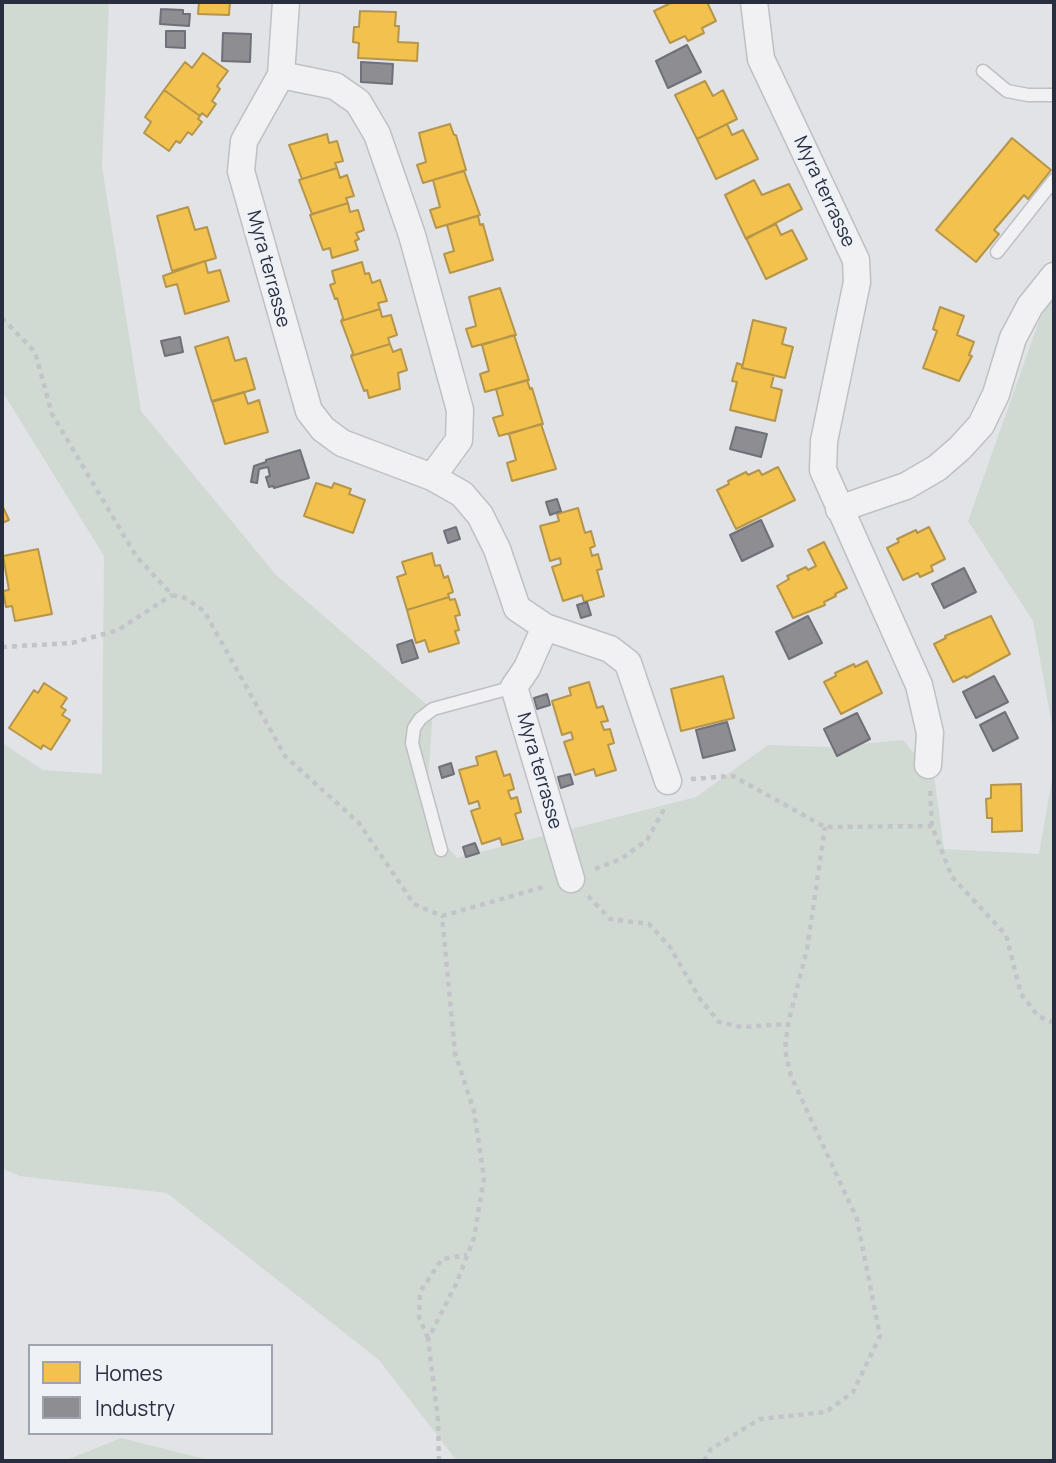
<!DOCTYPE html>
<style>
body{margin:0}
#map{position:relative;width:1056px;height:1463px;overflow:hidden;background:#e1e3e7;font-family:Manrope,sans-serif}
canvas{display:block}
.frame{position:absolute;inset:0;border:4px solid #282e40;pointer-events:none}
.legend{position:absolute;left:28px;top:1344px;width:245px;height:91px;box-sizing:border-box;background:#eef1f6;border:2px solid #9fa3ad;margin:0;padding:9px 12px;list-style:none;font-size:21px;color:#282e40}
.legend li{display:flex;align-items:center;gap:14px;height:35px}
.legend b{width:35px;border:2px solid #9fa3ad}
</style>
<div id="map">
<canvas width="1056" height="1463"></canvas>
<div class="frame"></div>
<ul class="legend">
<li><b style="height:19px;background:#f2c14e"></b>Homes</li>
<li><b style="height:19px;background:#8d8d92"></b>Industry</li>
</ul>
</div>
<script>
const context = document.querySelector('canvas').getContext('2d');
context.lineJoin = 'round';
function fill(path, color) { context.fillStyle = color; context.fill(path, 'evenodd'); }
const poly = rows => new Path2D(rows.map(r => 'M' + r).join(''));
function stroke(path, color, width, dash) { context.strokeStyle = color; context.lineWidth = width; context.lineCap = dash ? 'butt' : 'round'; context.setLineDash(dash || []); context.stroke(path); }
function write(font, color, halo, rows, align = 'center') {
  context.font = font + ' Manrope,sans-serif'; context.lineWidth = 7; context.setLineDash([]); context.textBaseline = 'middle'; context.strokeStyle = halo; context.fillStyle = color; for (const [text, x, y, turn = 0] of rows) {
    context.save(); context.translate(x, y); context.rotate((+turn || 0) * Math.PI / 180); context.textAlign = isNaN(turn) ? turn : align; if (halo) context.strokeText(text, 0, 0); context.fillText(text, 0, 0); context.restore();
  }
}
fill(poly([
 [2,2,109,2,102,167,141,411,276,575,433,710,425,821,457,858,696,797,768,745,828,747,903,740,934,776,944,849,1039,854,1054,768,1054,1461,457,1461,379,1360,167,1193,19,1176,2,1168,2,743,43,770,102,774,104,556,2,391],
 [1054,296,1054,736,1033,621,968,521,1040,318],
 [121,1438,213,1461,64,1461]
]), '#d0dad2');
const homes = poly([
 [199,2,234,2,230,2,229,15,198,14,199,2],
 [673,2,707,2,716,21,702,28,704,33,688,41,685,36,670,43,654,11,673,2],
 [360,11,396,12,395,26,399,26,398,42,418,43,417,61,358,58,359,43,353,42,354,27,359,27,360,11],
 [203,53,228,71,217,86,220,89,212,101,216,104,207,117,202,113,200,116,164,90,185,62,192,68,203,53],
 [705,81,713,96,723,90,737,119,697,139,675,95,705,81],
 [164,90,200,116,198,119,202,122,192,135,188,132,180,143,176,141,169,151,144,133,151,122,145,117,164,90],
 [450,124,454,135,456,135,466,170,423,183,417,165,426,162,419,133,450,124],
 [727,124,732,135,743,130,758,159,716,179,697,139,727,124],
 [327,134,329,143,337,141,343,161,335,163,337,168,302,179,289,145,327,134],
 [1012,138,1051,170,1028,199,1024,195,994,230,999,234,976,262,936,230,1012,138],
 [337,168,340,178,347,175,354,196,346,198,348,203,312,214,299,180,337,168],
 [464,171,480,215,436,228,430,210,440,207,433,180,464,171],
 [754,180,762,195,789,184,802,209,746,239,725,195,754,180],
 [348,203,350,212,358,210,364,230,356,233,359,239,355,241,358,250,332,258,330,248,323,250,310,215,348,203],
 [188,207,195,230,207,227,216,258,172,271,157,216,188,207],
 [478,216,480,225,483,224,493,260,450,273,444,254,454,251,447,225,478,216],
 [776,224,781,235,792,230,807,259,766,279,746,238,776,224],
 [205,261,208,273,220,270,229,301,185,314,177,284,166,287,163,276,205,261],
 [362,262,365,274,369,273,372,283,380,280,387,301,378,303,380,309,341,321,343,318,337,298,335,299,330,285,335,283,332,271,362,262],
 [500,288,516,335,472,347,466,329,476,326,469,297,500,288],
 [940,307,964,316,957,335,974,342,969,355,972,356,959,381,923,368,937,331,933,329,940,307],
 [380,309,382,317,391,315,397,335,388,338,390,344,351,356,353,353,341,321,380,309],
 [753,320,786,328,782,344,793,347,785,378,742,368,753,320],
 [514,335,529,380,485,392,480,374,489,371,482,345,514,335],
 [228,337,235,361,246,358,255,389,212,402,195,347,228,337],
 [390,344,393,352,401,349,407,370,398,373,400,389,369,398,367,390,364,391,351,356,390,344],
 [737,363,742,365,742,368,774,375,771,387,782,390,775,421,730,410,737,382,732,381,737,363],
 [527,380,530,389,532,388,543,424,499,436,493,418,503,415,496,389,527,380],
 [244,392,248,404,259,400,268,432,225,444,212,401,244,392],
 [541,424,556,469,512,481,507,463,516,460,509,434,541,424],
 [778,467,795,500,736,529,717,490,729,484,728,481,746,472,748,475,759,470,762,475,778,467],
 [316,483,332,488,334,483,351,489,349,494,365,500,353,533,304,516,316,483],
 [2,505,9,520,2,523,2,505],
 [578,508,585,533,591,531,595,546,590,548,592,556,598,554,602,569,597,570,604,596,584,602,582,595,563,601,552,567,561,564,560,558,550,561,540,526,559,521,557,514,578,508],
 [929,527,945,559,931,566,933,571,920,577,918,573,903,580,887,548,899,542,897,539,916,530,917,533,929,527],
 [824,542,847,588,835,594,836,596,824,602,825,605,793,618,777,586,789,579,787,576,806,567,808,570,816,566,808,550,824,542],
 [38,549,52,614,15,621,12,606,6,607,3,591,9,590,3,556,38,549],
 [432,553,435,566,440,565,444,578,448,576,453,592,448,594,449,597,407,610,397,577,406,574,402,562,432,553],
 [449,597,450,600,455,599,460,615,455,616,459,630,455,631,459,643,429,652,425,640,416,643,407,610,449,597],
 [991,616,1010,654,966,678,965,676,953,682,934,644,946,638,945,636,991,616],
 [867,661,882,693,841,714,824,682,836,676,835,673,854,664,855,667,867,661],
 [723,676,734,718,681,731,671,689,723,676],
 [589,682,597,708,603,706,608,721,601,722,604,730,610,729,614,743,608,745,616,770,596,776,594,769,575,775,564,742,573,739,571,732,562,735,552,701,571,695,569,688,589,682],
 [44,683,67,698,61,707,66,710,62,715,70,720,51,750,43,745,41,749,9,728,34,690,38,693,44,683],
 [496,751,504,776,510,774,514,789,508,791,511,799,517,797,521,812,515,814,523,839,502,845,500,838,482,844,471,811,480,808,478,801,469,804,459,770,478,765,476,757,496,751],
 [1021,784,1022,831,992,832,992,818,987,818,986,799,991,798,991,785,1021,784]
]);
fill(homes, '#f2c14e');
stroke(homes, '#b5954a', 2);
const industry = poly([
 [161,9,183,10,183,14,190,14,189,26,160,24,161,9],
 [166,31,185,31,185,48,166,47,166,31],
 [223,33,251,34,250,62,222,61,223,33],
 [687,45,701,72,668,88,656,61,687,45],
 [361,62,393,64,392,84,361,82,361,62],
 [180,337,183,352,165,356,161,341,180,337],
 [736,427,767,434,761,457,730,449,736,427],
 [300,450,309,478,274,488,273,486,269,487,266,477,270,476,268,467,259,469,257,483,251,482,254,466,266,462,266,460,300,450],
 [557,499,561,511,550,515,546,502,557,499],
 [761,520,773,546,742,561,730,535,761,520],
 [456,527,460,539,448,543,444,531,456,527],
 [964,568,976,592,944,608,932,584,964,568],
 [587,602,591,615,581,618,577,605,587,602],
 [808,616,822,643,789,659,776,632,808,616],
 [412,640,418,658,402,663,397,645,412,640],
 [994,676,1008,702,976,718,963,692,994,676],
 [547,694,550,705,537,709,534,698,547,694],
 [1005,712,1018,738,993,751,980,725,1005,712],
 [857,713,870,739,837,756,824,729,857,713],
 [727,722,735,750,703,758,696,730,727,722],
 [451,763,454,774,442,778,439,767,451,763],
 [570,774,573,784,561,788,558,777,570,774],
 [475,843,479,853,466,857,463,847,475,843]
]);
fill(industry, '#8d8d92');
stroke(industry, '#6f7079', 2);
const lane = poly([
 [983,71,1007,91,1028,95,1054,95],
 [997,252,1054,180],
 [441,850,412,743,414,728,420,719,433,709,514,687]
]);
const street = poly([
 [754,2,761,59,856,260,857,282,824,441,823,470,919,685,930,733,928,765],
 [281,75,286,2],
 [432,477,459,440,460,410,412,235,377,134,358,102,335,86,281,75,244,141,241,171,309,411,323,429,342,443,432,477,462,494,480,515,497,549,517,608,545,627,610,649,628,663,668,781],
 [839,509,906,486,937,468,960,448,981,425,996,394,1013,338,1030,306,1054,276],
 [545,627,527,668,514,687,571,879]
]);
stroke(lane, '#bec0c4', 15);
stroke(street, '#bec0c4', 29);
stroke(poly([
 [2,318,35,352,52,414,136,556,172,595,185,598,204,611,285,756,359,823,414,904,442,916,547,886],
 [2,647,72,643,118,630,172,595],
 [691,779,733,776,825,827,932,826],
 [930,791,932,826,952,877,1006,935,1021,994,1038,1016,1054,1023],
 [595,869,621,859,647,840,663,811,664,805],
 [588,896,610,919,649,924,670,947,700,999,719,1022,742,1027,788,1024],
 [428,1338,419,1317,420,1292,442,1259,467,1255],
 [439,1461,438,1419,428,1339,457,1282,474,1238,484,1178,474,1111,455,1053,442,916],
 [704,1461,711,1449,760,1419,826,1412,853,1392,880,1336,857,1219,791,1076,785,1050,788,1024,807,949,825,827]
]), '#c3c4ca', 4.5, [5, 5]);
stroke(lane, '#f1f1f3', 12);
stroke(street, '#f1f1f3', 26);
write('19px', '#282e40', '#eef1f6', [
 ["Myra terrasse",824,192,65],
 ["Myra terrasse",268,269,75],
 ["Myra terrasse",539,771,74]
]);
</script>
